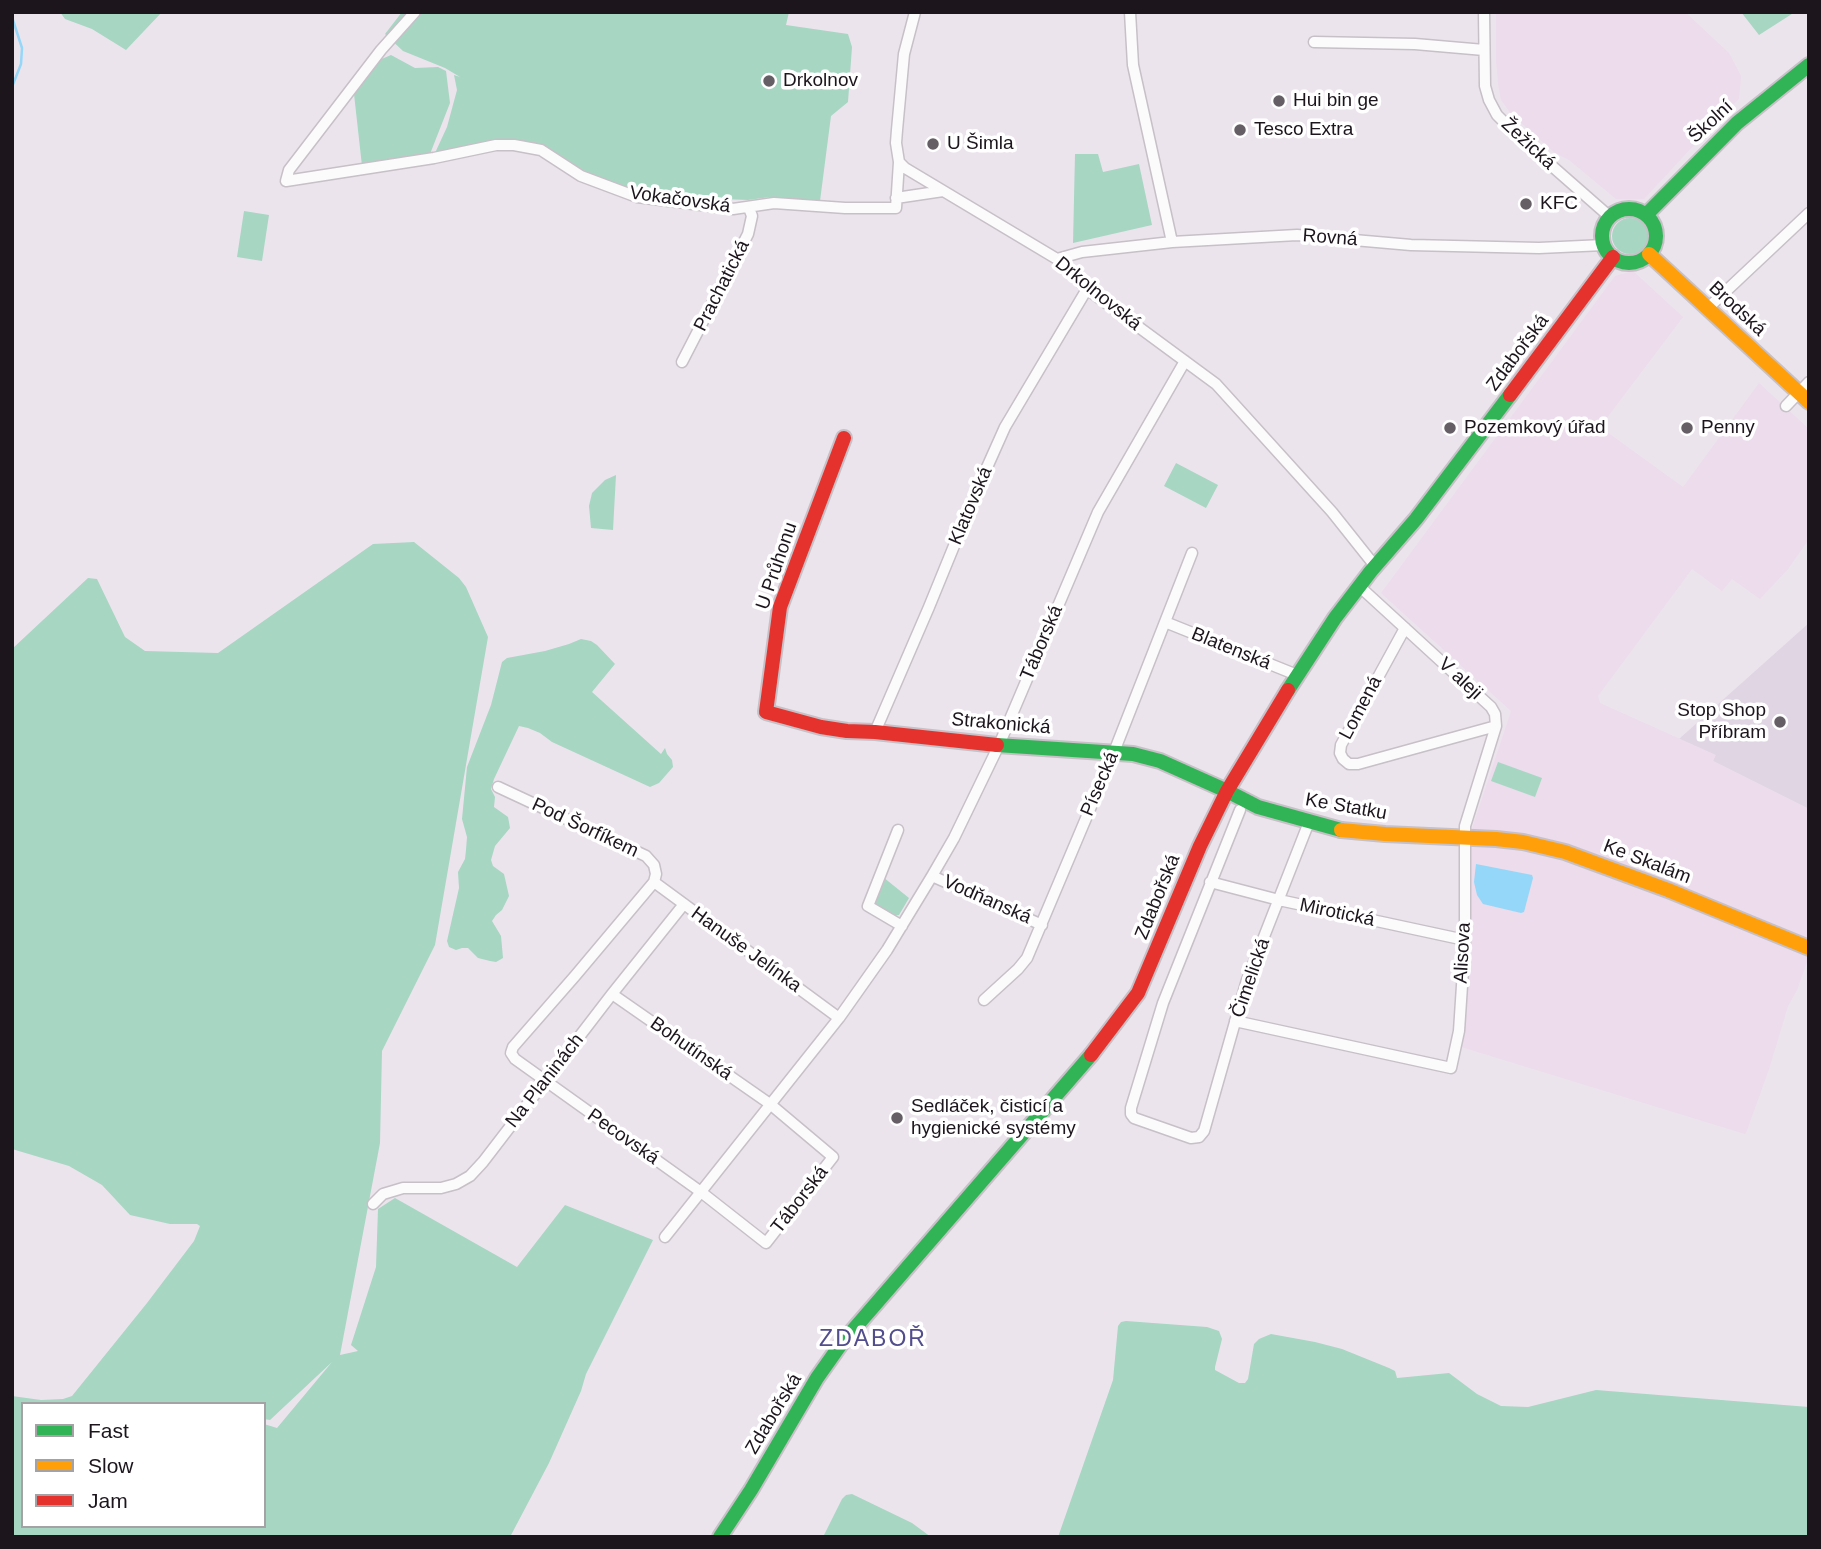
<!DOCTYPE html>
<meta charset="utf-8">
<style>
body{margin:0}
#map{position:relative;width:1821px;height:1549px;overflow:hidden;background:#ece4ec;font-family:Helvetica,sans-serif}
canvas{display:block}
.frame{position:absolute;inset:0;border:14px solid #1c161c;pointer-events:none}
.legend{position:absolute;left:21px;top:1402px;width:245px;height:126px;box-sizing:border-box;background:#fff;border:2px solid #a4a2a4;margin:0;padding:9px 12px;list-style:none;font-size:21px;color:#1c161c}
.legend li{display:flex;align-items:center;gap:14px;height:35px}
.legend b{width:35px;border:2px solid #a4a2a4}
</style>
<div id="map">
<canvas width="1821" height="1549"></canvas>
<div class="frame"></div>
<ul class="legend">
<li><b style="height:9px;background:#30b455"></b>Fast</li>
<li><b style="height:9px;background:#ff9f0a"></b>Slow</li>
<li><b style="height:9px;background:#e5322d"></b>Jam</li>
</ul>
</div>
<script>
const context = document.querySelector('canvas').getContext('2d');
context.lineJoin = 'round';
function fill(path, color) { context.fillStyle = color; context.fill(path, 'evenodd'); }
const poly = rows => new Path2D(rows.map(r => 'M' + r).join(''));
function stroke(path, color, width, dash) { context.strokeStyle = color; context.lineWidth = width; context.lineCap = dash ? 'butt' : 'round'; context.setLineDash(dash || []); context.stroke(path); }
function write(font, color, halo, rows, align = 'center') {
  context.font = font + ' Helvetica,sans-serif'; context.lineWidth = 7; context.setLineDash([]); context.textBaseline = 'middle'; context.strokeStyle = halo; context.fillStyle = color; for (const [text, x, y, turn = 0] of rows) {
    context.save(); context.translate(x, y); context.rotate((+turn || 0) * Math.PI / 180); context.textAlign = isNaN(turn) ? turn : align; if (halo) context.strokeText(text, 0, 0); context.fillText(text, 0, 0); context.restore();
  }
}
fill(poly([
 [1809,623,1809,809,1713,761,1715,755,1679,739]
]), '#dfd5e3');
fill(poly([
 [1496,12,1685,12,1729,53,1741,76,1739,99,1720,117,1644,199,1616,199,1569,160,1555,153,1511,114,1501,100,1498,84,1496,59],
 [1633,271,1683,317,1600,427,1683,487,1759,383,1809,429,1809,539,1788,569,1760,599,1732,579,1722,591,1692,569,1598,696,1600,703,1716,755,1713,761,1809,809,1809,956,1797,990,1788,1006,1769,1069,1746,1133,1745,1134,1458,1046,1471,832,1511,711,1381,593,1615,276]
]), '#ecdcec');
fill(poly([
 [60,12,162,12,126,50,92,29,65,19],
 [402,12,789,12,786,25,848,34,852,47,848,102,831,116,820,201,770,197,748,200,671,197,607,183,548,151,530,146,520,140,518,143,435,153,447,127,457,90,454,75,460,77,445,68,403,51,385,34],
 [1741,12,1795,12,1759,35],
 [391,55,415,68,438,67,446,71,450,103,430,154,362,166,354,94,377,61],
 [1075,154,1098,154,1103,172,1139,164,1152,225,1073,243],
 [244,211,269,215,262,261,237,257],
 '1612 236a18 18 0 1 1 36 0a18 18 0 1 1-36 0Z',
 [1176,463,1218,485,1206,508,1164,486],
 [616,475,613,530,591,528,589,506,592,493,605,480],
 [414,542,459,578,466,587,488,637,435,945,382,1051,380,1143,340,1355,358,1351,351,1345,376,1267,378,1209,395,1198,517,1267,565,1205,653,1240,586,1374,581,1391,549,1463,510,1537,12,1537,12,1396,41,1400,63,1399,72,1396,147,1303,194,1241,200,1226,197,1224,170,1224,130,1215,102,1185,69,1166,12,1149,12,649,88,578,97,579,125,637,145,651,218,653,373,544],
 [332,1362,277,1428,264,1424,264,1526,23,1526,23,1404,264,1404,264,1419,270,1420],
 [581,639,591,641,597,645,615,664,592,692,661,754,665,748,667,754,672,760,673,767,659,783,650,787,552,742,540,733,528,728,519,726,494,779,491,789,495,797,494,807,508,817,510,828,495,846,491,860,493,866,504,874,509,896,502,910,496,915,492,921,501,936,503,958,496,962,490,961,478,958,468,948,462,948,456,950,449,947,447,941,459,888,458,872,465,859,466,850,467,837,462,819,467,767,491,705,502,662,507,658,545,651,569,644],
 [1498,762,1542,778,1535,797,1491,781],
 [883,877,909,898,899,915,893,916,875,906,874,900],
 [1126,1321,1207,1327,1219,1331,1222,1339,1215,1367,1215,1370,1239,1383,1245,1383,1248,1379,1254,1344,1259,1339,1271,1334,1315,1342,1342,1349,1389,1368,1395,1371,1397,1378,1449,1373,1477,1394,1501,1406,1528,1407,1596,1390,1809,1407,1809,1537,1058,1537,1113,1380,1118,1326,1121,1322],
 [852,1494,912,1523,931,1537,823,1537,842,1499,846,1495]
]), '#a7d6c3');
fill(poly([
 [1476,864,1532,875,1533,878,1524,912,1521,913,1483,904,1477,895,1474,882]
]), '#95d7f8');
stroke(poly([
 [12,17,22,48,21,64,12,87]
]), '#95d7f8', 2.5);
const street = poly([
 [415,12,381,50,289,170,286,181,434,158,496,145,514,145,541,150,581,176,637,197,733,209,774,203,845,208,896,208,899,162],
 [915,12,904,54,897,130,896,143,899,162,905,168,1057,259,1087,289,1216,384,1332,512,1375,566],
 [1130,12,1133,65,1172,242],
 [1484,12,1485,86,1489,100,1497,115,1520,138,1610,217],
 [1314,42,1415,44,1484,50],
 [896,198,943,191],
 [1057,259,1082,252,1172,242,1297,235,1411,245,1539,248,1604,245],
 [1708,308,1809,213],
 [682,362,748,234,752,216,749,208],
 [1786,406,1809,382],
 [1165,622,1297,675],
 [1405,628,1341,745,1340,753,1343,759,1349,764,1358,764,1496,726],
 [875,732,929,607,976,492,1005,427,1087,289],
 [498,787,646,856,654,865,656,874,654,882,575,976,513,1047,511,1053,515,1059,701,1192,766,1243,833,1157,770,1104,612,994],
 [1240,810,1163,1003,1131,1108,1131,1114,1134,1118,1191,1138,1199,1137,1204,1131,1247,980,1309,822],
 [898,830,868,906,902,926],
 [932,876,1042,925],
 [654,882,839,1018],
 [1210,882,1279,900,1465,940],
 [984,1000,1018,969,1027,958,1114,752,1192,553],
 [1235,1021,1451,1068,1459,1031,1465,940,1465,826,1496,726,1495,714,1491,707,1359,586],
 [373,1204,383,1194,403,1188,441,1188,456,1184,470,1176,483,1162,612,994,684,904],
 [665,1237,839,1018,887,950,932,876,954,838,999,745,1098,512,1185,361]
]);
const fast = poly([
 '1602 236a27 27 0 1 1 54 0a27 27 0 1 1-54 0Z',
 [1646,215,1737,123,1809,65],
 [1288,690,1335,618,1371,571,1416,519,1510,395],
 [997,745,1133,754,1160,761,1227,791,1258,807,1341,830],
 [720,1537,751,1490,817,1378,841,1344,1091,1055]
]);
const slow = poly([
 [1649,254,1809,402],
 [1341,830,1385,834,1496,839,1523,842,1565,852,1668,890,1809,948]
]);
const jam = poly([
 [1510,395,1613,257],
 [844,438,780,607,766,712,821,727,847,731,875,732,997,745],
 [1091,1055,1138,993,1200,846,1227,791,1288,690]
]);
stroke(street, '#c7c0c7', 13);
stroke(fast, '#c7c0c7', 18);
stroke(slow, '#c7c0c7', 18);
stroke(jam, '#c7c0c7', 18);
stroke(street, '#fcfbfc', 10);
stroke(fast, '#30b455', 14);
stroke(slow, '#ff9f0a', 14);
stroke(jam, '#e5322d', 14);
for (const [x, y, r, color] of [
 [769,81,7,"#655e65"],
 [1279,101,7,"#655e65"],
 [1240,130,7,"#655e65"],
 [933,144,7,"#655e65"],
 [1526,204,7,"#655e65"],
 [1450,428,7,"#655e65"],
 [1687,428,7,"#655e65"],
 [1780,722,7,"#655e65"],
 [897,1118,7,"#655e65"]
]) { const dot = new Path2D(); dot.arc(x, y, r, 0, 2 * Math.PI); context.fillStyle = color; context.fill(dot); stroke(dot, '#fff', 2.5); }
write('19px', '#1c161c', '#fff', [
 ["Drkolnov",783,81],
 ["Hui bin ge",1293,101],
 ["Tesco Extra",1254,130],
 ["U Šimla",947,144],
 ["KFC",1540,204],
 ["Pozemkový úřad",1464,428],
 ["Penny",1701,428],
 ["Stop Shop",1766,711,"right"],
 ["Příbram",1766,733,"right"],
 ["Sedláček, čisticí a",911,1107],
 ["hygienické systémy",911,1129]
], 'left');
write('19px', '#1c161c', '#fff', [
 ["Školní",1711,122,-43],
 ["Žežická",1528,144,43],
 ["Vokačovská",680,200,8],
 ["Rovná",1330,238,4],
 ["Prachatická",722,286,-63],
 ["Drkolnovská",1098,294,39],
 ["Brodská",1737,309,43],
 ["Zdabořská",1518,353,-53],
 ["Klatovská",971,506,-67],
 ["U Průhonu",777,566,-71],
 ["Táborská",1042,643,-67],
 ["Blatenská",1231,649,22],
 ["V aleji",1460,679,43],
 ["Lomená",1361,708,-62],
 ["Strakonická",1001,724,5],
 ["Písecká",1100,784,-67],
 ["Ke Statku",1346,807,10],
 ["Pod Šorfíkem",585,828,25],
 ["Ke Skalám",1647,862,21],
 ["Zdabořská",1158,897,-68],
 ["Vodňanská",987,900,24],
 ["Mirotická",1337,913,12],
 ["Hanuše Jelínka",746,950,36],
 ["Alisova",1463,953,-87],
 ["Čimelická",1251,978,-71],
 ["Bohutínská",691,1049,35],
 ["Na Planinách",545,1081,-52],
 ["Pecovská",623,1137,35],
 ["Táborská",800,1200,-52],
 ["Zdabořská",774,1414,-59]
]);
context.letterSpacing = '2px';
write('23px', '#524e8d', '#fff', [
 ["ZDABOŘ",873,1340]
]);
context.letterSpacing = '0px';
</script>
